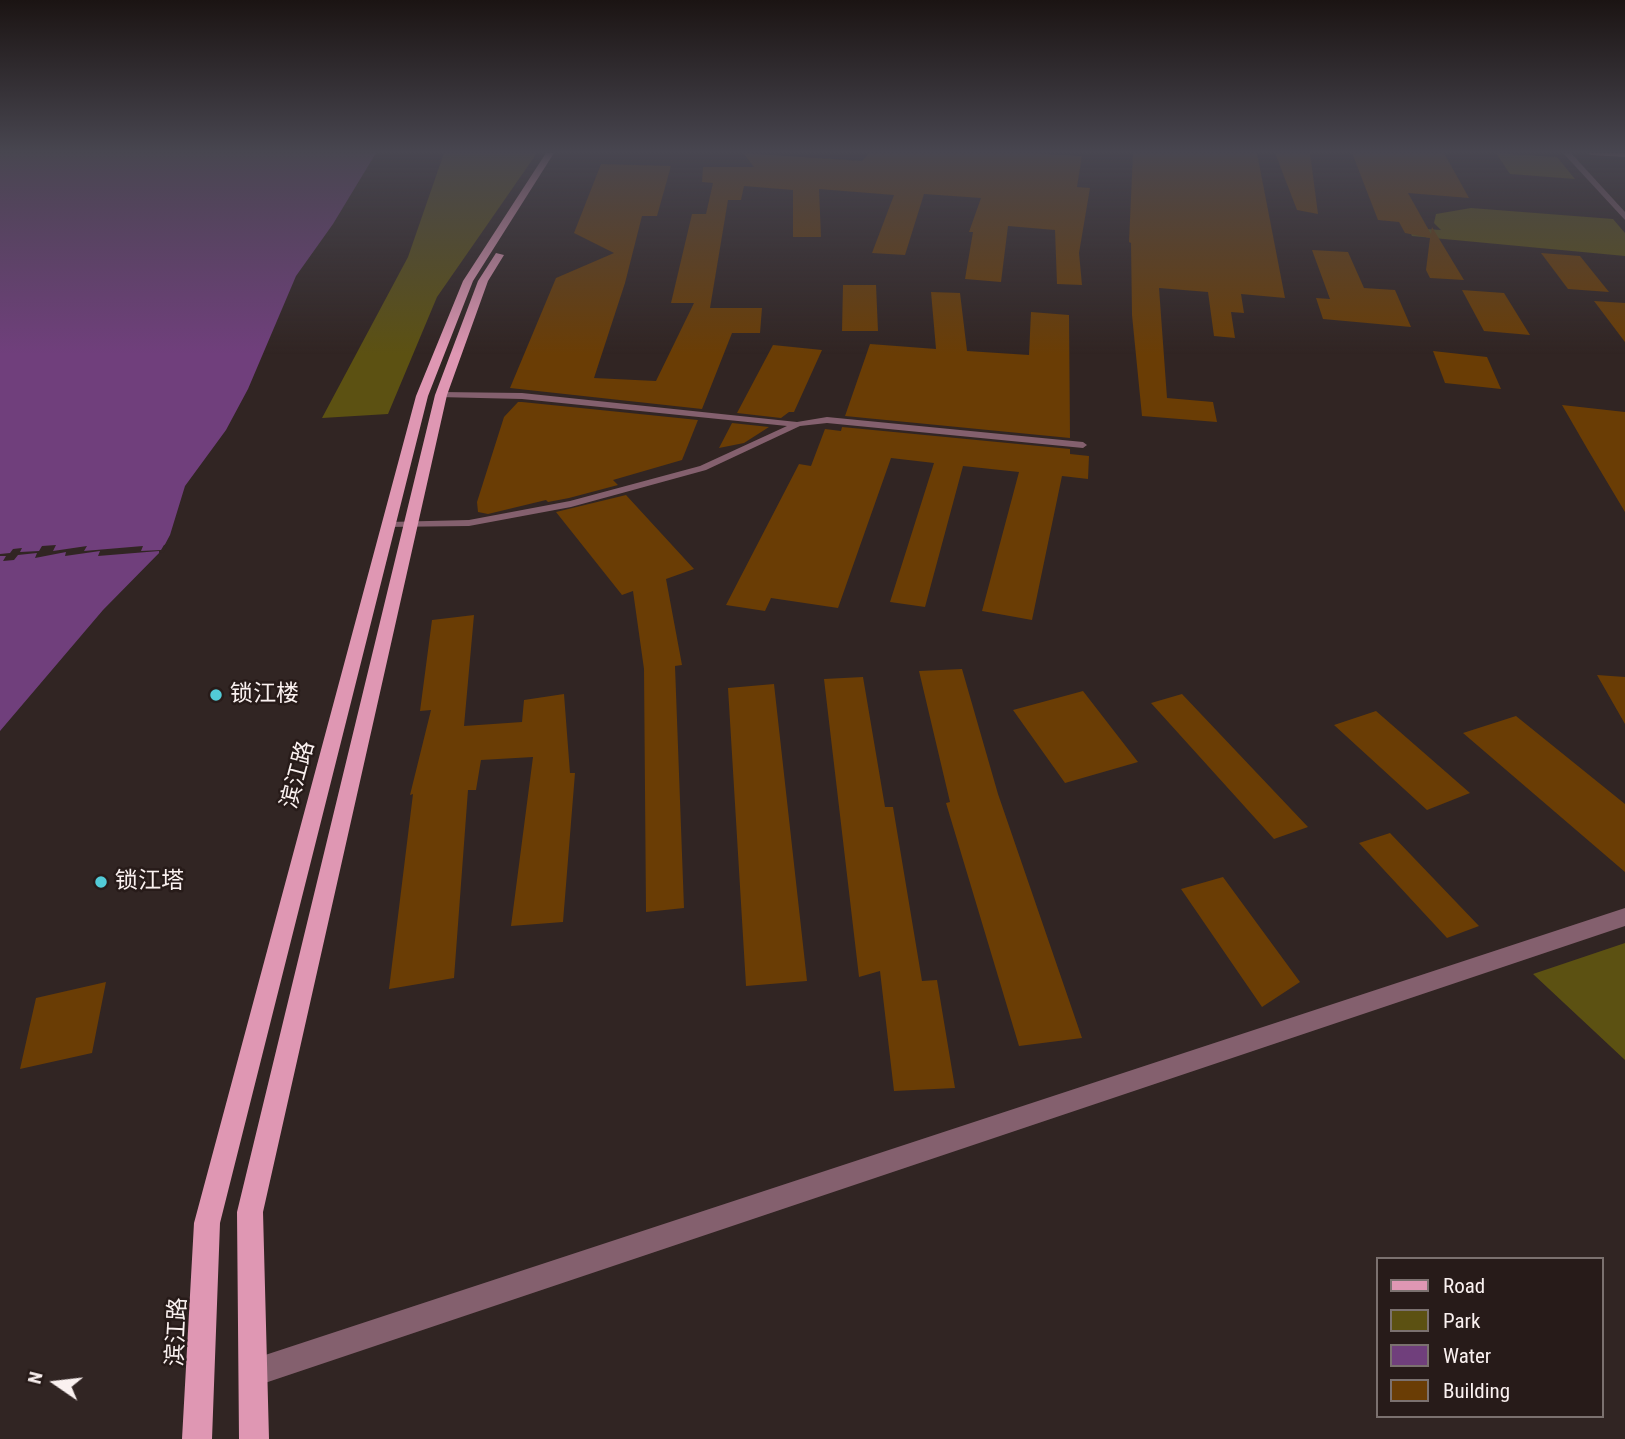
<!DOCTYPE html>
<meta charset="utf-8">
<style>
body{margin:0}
#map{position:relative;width:1625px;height:1439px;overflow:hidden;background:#312523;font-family:"Roboto Condensed",sans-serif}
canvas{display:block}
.legend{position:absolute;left:1376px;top:1257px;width:228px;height:161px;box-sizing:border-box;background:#271b19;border:2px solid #7b716f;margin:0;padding:9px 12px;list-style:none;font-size:21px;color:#faf1f0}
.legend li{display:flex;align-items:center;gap:14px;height:35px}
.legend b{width:35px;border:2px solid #7b716f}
.north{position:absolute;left:21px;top:1348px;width:70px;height:70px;-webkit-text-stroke:5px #271b19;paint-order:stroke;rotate:284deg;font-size:19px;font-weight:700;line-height:28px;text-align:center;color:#faf1f0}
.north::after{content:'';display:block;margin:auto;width:24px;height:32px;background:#faf1f0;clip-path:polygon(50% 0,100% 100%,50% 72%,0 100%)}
</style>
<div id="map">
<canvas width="1625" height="1439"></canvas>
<ul class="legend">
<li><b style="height:9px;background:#df97b3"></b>Road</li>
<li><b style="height:19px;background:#5c5112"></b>Park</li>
<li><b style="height:19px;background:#703f7c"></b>Water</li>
<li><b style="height:19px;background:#6a3d05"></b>Building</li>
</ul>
<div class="north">N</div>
</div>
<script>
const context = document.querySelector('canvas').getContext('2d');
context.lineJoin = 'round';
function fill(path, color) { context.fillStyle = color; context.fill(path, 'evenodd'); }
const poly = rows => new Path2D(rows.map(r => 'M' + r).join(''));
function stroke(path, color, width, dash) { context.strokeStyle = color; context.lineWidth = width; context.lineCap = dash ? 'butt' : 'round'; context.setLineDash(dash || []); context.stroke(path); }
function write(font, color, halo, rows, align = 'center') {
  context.font = font + ' "Roboto Condensed","Noto Sans SC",sans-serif'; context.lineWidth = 5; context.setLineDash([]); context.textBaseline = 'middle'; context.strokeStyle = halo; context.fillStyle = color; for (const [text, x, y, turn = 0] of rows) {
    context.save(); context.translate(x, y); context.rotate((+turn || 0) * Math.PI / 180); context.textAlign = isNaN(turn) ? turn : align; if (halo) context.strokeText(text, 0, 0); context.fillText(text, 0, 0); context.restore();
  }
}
fill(poly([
 [444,153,537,153,437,297,388,414,322,418,408,257],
 [1496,153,1557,157,1575,179,1510,174],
 [1471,208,1613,219,1625,233,1625,256,1412,236,1408,228,1441,230,1434,223,1436,214],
 [1625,943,1625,1060,1533,974]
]), '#5c5112');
fill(poly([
 [0,153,376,153,333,224,296,276,248,389,226,430,185,486,170,535,162,550,103,610,0,731]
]), '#703f7c');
fill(poly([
 [168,544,164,552,159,553,159,551,98,556,100,551,65,556,66,552,35,558,37,553,18,555,14,560,3,561,6,556,0,556,0,554,10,553,13,549,22,548,20,552,39,551,42,546,56,545,53,551,87,546,84,551,143,546,141,551,161,550,164,545]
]), '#312523');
fill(poly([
 [743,153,862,161,869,153,1030,153,1082,156,1077,187,1090,188,1079,253,1082,285,1057,284,1055,230,1008,226,1001,282,965,279,973,232,969,232,981,198,924,194,905,255,872,253,894,195,819,189,821,237,793,237,793,190,744,186,741,200,728,200,710,308,762,308,760,333,732,333,702,409,510,388,556,278,614,253,574,233,601,164,671,166,657,216,642,216,625,283,594,378,656,381,694,303,671,303,692,214,706,214,713,183,702,182,703,167,754,167],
 [1133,153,1257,153,1285,298,1241,294,1244,313,1231,312,1235,338,1214,336,1208,292,1159,288,1167,398,1213,402,1217,422,1142,416,1132,315,1131,243,1129,242],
 [1275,153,1310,153,1318,214,1297,210],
 [1352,153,1444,153,1469,198,1408,193,1431,234,1432,227,1464,280,1430,278,1426,270,1430,238,1405,233,1399,222,1378,220],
 [1312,250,1348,252,1364,288,1395,290,1411,327,1323,319,1316,298,1330,299],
 [1541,253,1580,256,1609,292,1568,289],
 [843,285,876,285,878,331,842,331],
 [1462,290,1504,293,1530,335,1484,331],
 [931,292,960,293,967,351,1029,355,1031,312,1069,315,1070,438,845,416,870,344,936,349],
 [1594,301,1625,303,1625,342],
 [773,345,822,350,794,412,789,412,781,418,737,413],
 [1433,351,1487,357,1501,389,1445,383],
 [518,402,522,402,698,420,682,460,613,480,618,485,569,498,548,502,546,500,488,514,478,512,477,502,504,417],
 [1562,405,1625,412,1625,512,1588,450],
 [732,423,769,427,744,443,719,448],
 [842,427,1070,449,1070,454,1089,456,1088,479,1062,476,1032,620,982,611,1019,472,963,466,925,607,890,602,934,463,891,458,838,608,771,598,765,611,726,605,799,464,811,466,825,429,841,431],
 [626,495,694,569,666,579,682,665,675,666,684,908,646,912,644,669,633,591,622,595,556,512],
 [474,615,464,726,522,722,524,700,564,694,570,773,575,773,563,922,511,926,533,757,481,760,476,790,468,790,454,978,389,989,413,794,410,795,431,710,420,711,432,620],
 [962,669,998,794,1082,1038,1019,1046,946,803,950,802,919,671],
 [1597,675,1625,677,1625,724],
 [863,677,885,807,893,807,922,981,937,980,955,1088,894,1091,880,971,859,977,824,679],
 [774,684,807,981,746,986,728,688],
 [1083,691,1138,762,1065,783,1013,710],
 [1182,694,1308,827,1274,839,1151,703],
 [1376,711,1470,793,1427,810,1334,725],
 [1516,716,1625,804,1625,872,1463,733],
 [1390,833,1479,926,1447,938,1359,843],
 [1223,877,1300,982,1262,1007,1181,889],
 [106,982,92,1053,20,1069,36,998]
]), '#6a3d05');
fill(poly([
 [441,392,522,393,797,422,827,417,1083,442,1087,445,1083,448,827,423,800,426,706,470,571,507,469,526,385,527,384,525,389,522,469,520,570,501,700,466,787,426,522,399,438,397,438,393,441,392]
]), '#84606e');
fill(poly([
 [1563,153,1571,153,1625,212,1625,220,1563,153],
 [1625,908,1625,926,253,1387,243,1383,239,1373,243,1363,253,1359,1625,908]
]), '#84606e');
fill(poly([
 [1587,153,1625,153,1625,157,1591,155,1587,153]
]), '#b77f95');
fill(poly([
 [546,153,554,153,473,281,428,396,220,1223,212,1439,182,1439,194,1223,416,396,463,281,546,153],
 [496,253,504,255,488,281,447,395,263,1212,269,1439,239,1439,237,1212,435,395,478,281,496,253]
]), '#df97b3');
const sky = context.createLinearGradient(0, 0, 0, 354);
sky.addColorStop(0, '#1b1413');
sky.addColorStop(0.43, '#484650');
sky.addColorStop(1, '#48465000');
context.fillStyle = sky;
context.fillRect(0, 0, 1625, 354);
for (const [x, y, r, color] of [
 [216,695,7,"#52cbd7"],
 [101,882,7,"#52cbd7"]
]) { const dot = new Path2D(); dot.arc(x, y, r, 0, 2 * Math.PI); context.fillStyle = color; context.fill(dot); stroke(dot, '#271b19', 2.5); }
write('23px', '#faf1f0', '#271b19', [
 ["锁江楼",230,695],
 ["锁江塔",115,882]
], 'left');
write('23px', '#faf1f0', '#271b19', [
 ["滨江路",299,775,-75],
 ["滨江路",178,1332,-87]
]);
</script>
